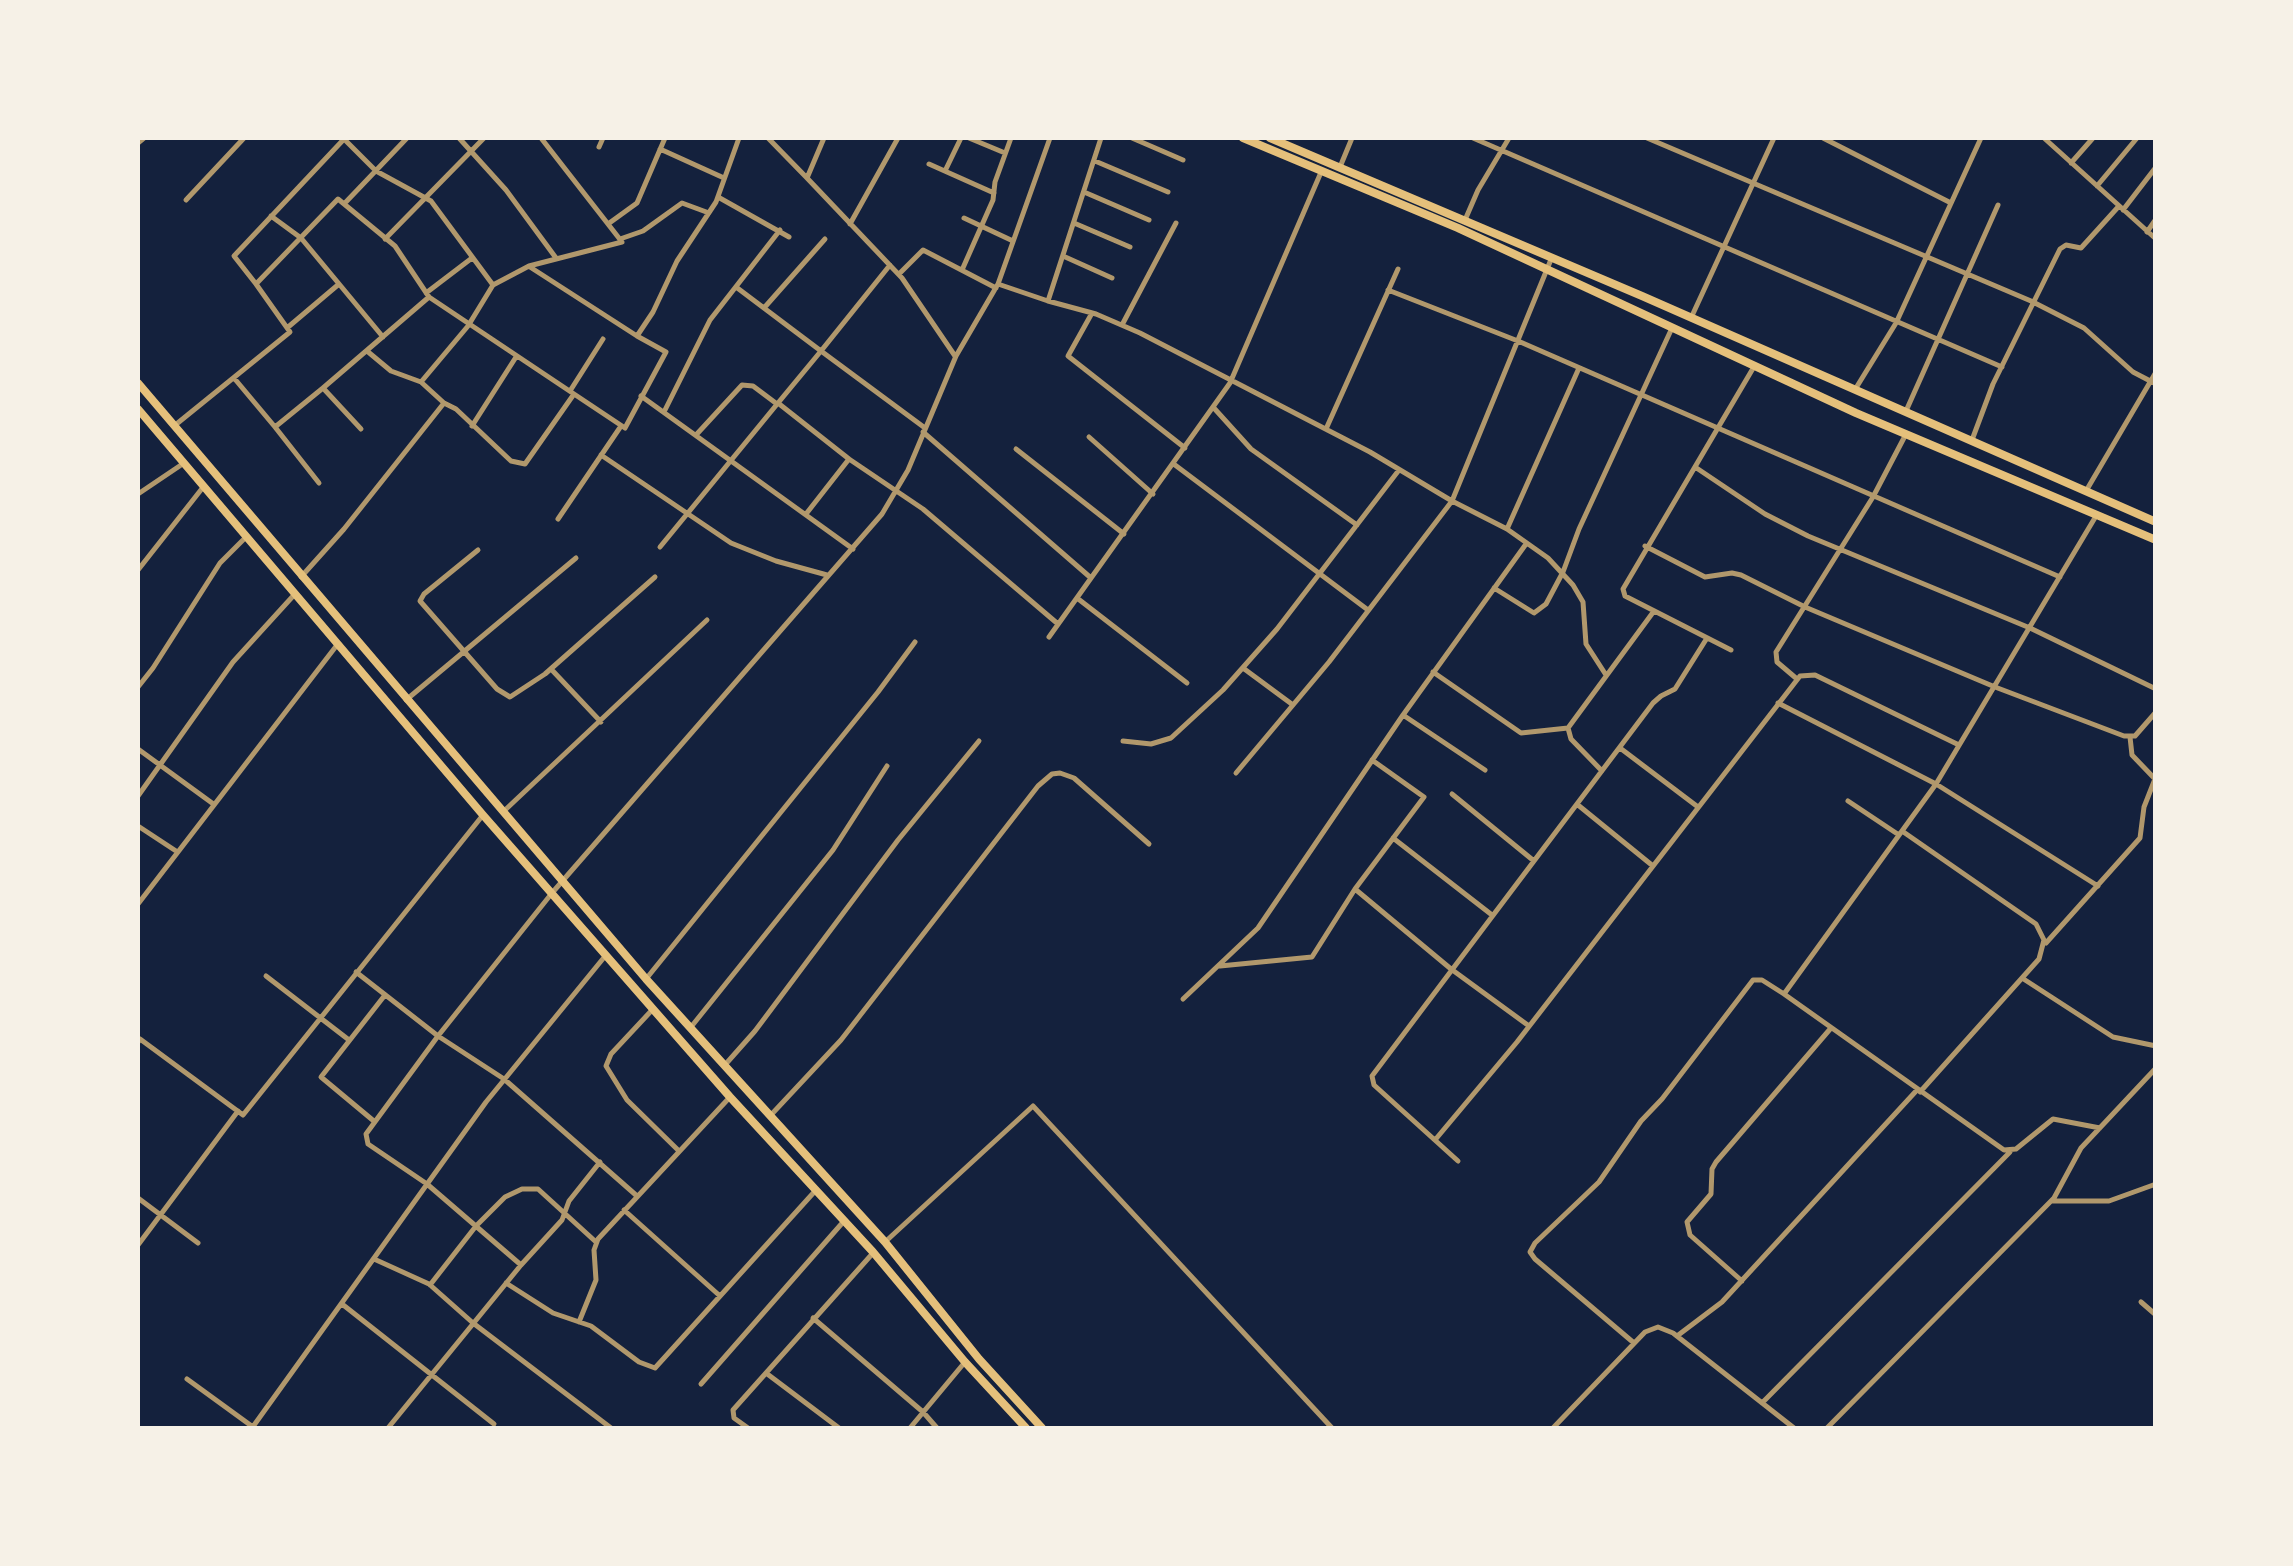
<!DOCTYPE html>
<style>
body{margin:0}
#map{position:relative;width:2293px;height:1566px;overflow:hidden;background:#14213d;font-family:"DM Sans",sans-serif}
canvas{display:block}
.frame{position:absolute;inset:0;border:140px solid #f6f1e7;pointer-events:none}
</style>
<div id="map">
<canvas width="2293" height="1566"></canvas>
<div class="frame"></div>
</div>
<script>
const context = document.querySelector('canvas').getContext('2d');
context.lineJoin = 'round';
const poly = rows => new Path2D(rows.map(r => 'M' + r).join(''));
function stroke(path, color, width, dash) { context.strokeStyle = color; context.lineWidth = width; context.lineCap = dash ? 'butt' : 'round'; context.setLineDash(dash || []); context.stroke(path); }
stroke(poly([
 [343,138,376,171,431,201,493,285],
 [459,138,506,190,556,258],
 [768,138,807,178,824,138],
 [969,138,1005,153],
 [1132,138,1183,160],
 [1473,138,2002,367],
 [1647,138,2031,301,2084,328,2133,372,2156,384],
 [1823,138,1951,203],
 [2044,138,2156,239],
 [138,143,144,138],
 [599,147,603,138],
 [660,149,724,178],
 [1095,161,1168,192],
 [2071,163,2093,138],
 [929,164,994,193],
 [1340,167,1352,138],
 [945,171,961,138],
 [807,178,902,278,955,356],
 [2097,186,2137,138],
 [1084,192,1149,220],
 [718,197,789,237],
 [186,200,244,138],
 [344,204,407,138],
 [2123,210,2156,167],
 [271,216,301,238,383,337],
 [964,218,1013,241],
 [1465,220,1478,190,1509,138],
 [1074,223,1130,247],
 [608,224,637,203,665,138],
 [850,224,898,138],
 [2147,232,2156,219],
 [385,239,484,138],
 [620,239,643,231,682,203,709,213],
 [1063,256,1112,278],
 [530,267,637,336,653,312,677,261,716,202,739,138],
 [962,270,993,200,995,182,1011,138],
 [899,274,923,250,996,288],
 [256,284,234,256,345,138],
 [998,284,1048,301,1101,138],
 [736,287,821,351,890,265],
 [1388,290,1518,341,2060,577],
 [426,293,472,258],
 [1048,301,1096,314,1140,333,1370,452,1452,501,1507,529,1548,558,1573,585,1583,602,1586,644,1606,675],
 [764,308,825,239],
 [1092,313,1068,356,1185,448],
 [1691,318,1774,138],
 [1122,325,1176,223],
 [287,328,339,284],
 [367,351,391,371,421,382],
 [234,378,275,427,323,388,361,429],
 [323,388,429,297],
 [1856,388,1896,323,1981,138],
 [570,391,603,339],
 [574,394,625,428,666,352,637,336],
 [641,396,853,549],
 [1213,407,1251,449,1357,525],
 [1906,411,1998,205],
 [664,412,710,320,780,230],
 [174,426,290,332,256,284,338,199,395,246,429,297,574,394,525,464,511,461,456,409,444,403],
 [472,426,516,357],
 [275,427,319,483],
 [1326,429,1398,269],
 [923,432,1091,578],
 [696,435,742,385,753,386,777,404],
 [1089,437,1153,494],
 [1972,440,1993,384,2060,249,2066,245,2081,248,2119,206],
 [1016,449,1124,534],
 [601,455,731,543,776,561,827,575],
 [849,459,778,403,821,351,925,428],
 [1175,465,1368,610],
 [1695,467,1765,514,1808,536,2030,628,2156,689],
 [2086,491,2156,372],
 [138,494,184,463],
 [806,514,849,459,923,509,1058,624],
 [558,519,621,426],
 [1507,529,1579,368],
 [1645,546,1705,577,1732,573,1741,575,1805,607,1995,687,2124,736,2135,736,2156,712],
 [660,547,778,403],
 [478,550,424,594,420,601,497,689,510,697,545,674,655,577],
 [138,570,204,486],
 [301,577,344,529,444,403,421,382,468,326,493,285,529,266,622,242,541,138],
 [1494,588,1534,613,1546,604,1563,572,1579,529,1672,328],
 [1077,598,1187,683],
 [1049,637,1230,383,1322,170],
 [1731,650,1625,596,1623,589,1755,365],
 [1243,668,1293,705],
 [551,669,601,722],
 [1433,672,1521,733,1568,728],
 [1797,679,1777,662,1776,652,1873,497,1906,434],
 [138,687,153,668,220,563,245,538],
 [406,700,576,558],
 [1778,703,1936,784,2098,886],
 [1403,715,1485,770],
 [1123,741,1151,744,1171,738,1223,690,1277,629,1399,470],
 [1620,748,1698,807],
 [138,749,212,803],
 [1602,771,1571,739,1568,728,1654,611],
 [1236,773,1329,662,1452,501,1552,257],
 [1452,794,1534,861],
 [138,796,233,662,294,595],
 [1848,801,1899,835],
 [1578,805,1653,866],
 [504,811,707,620],
 [138,826,176,851],
 [1902,831,2036,924,2044,940,2039,959,1920,1092],
 [1393,838,1492,915],
 [1355,889,1451,969,1529,1026],
 [138,904,337,645],
 [2046,943,2140,838,2144,807,2155,779,2132,755,2130,737],
 [1220,966,1312,957,1355,889,1424,797,1372,760],
 [356,972,438,1036,504,1079,637,1196],
 [266,976,349,1040],
 [2022,978,2113,1037,2156,1046],
 [646,979,878,692,915,642],
 [1784,994,1936,784,2096,516],
 [1183,999,1258,928,1403,715,1526,544],
 [653,1009,611,1054,606,1066,627,1100,679,1151],
 [691,1027,833,850,887,766],
 [138,1042,140,1039,243,1115,483,815],
 [724,1066,755,1031,898,840,979,741],
 [770,1116,841,1040,1038,786,1052,774,1060,773,1074,778,1149,844],
 [375,1122,321,1077,385,995],
 [1435,1140,1517,1042,1800,676,1815,675,1959,745],
 [1458,1161,1374,1085,1372,1076,1653,703,1661,696,1675,689,1707,638],
 [138,1198,198,1243],
 [2051,1201,2109,1201,2156,1184],
 [624,1210,720,1296],
 [885,1242,1033,1106,1332,1428],
 [138,1245,238,1111],
 [374,1259,429,1284,473,1323,611,1428],
 [521,1265,427,1184,368,1144,366,1134,438,1036,552,893,882,514,908,470,956,356,998,284,1050,138],
 [1742,1281,1690,1235,1687,1222,1711,1194,1712,1169,1716,1162,1831,1028],
 [506,1283,553,1313,591,1326,639,1362,655,1368,816,1190],
 [430,1285,476,1226,505,1197,522,1189,538,1189,596,1242],
 [2141,1302,2156,1315],
 [342,1304,494,1424],
 [813,1318,923,1412,937,1428],
 [579,1322,596,1280,594,1250,598,1239,730,1097],
 [1677,1336,1722,1302,1917,1090],
 [1634,1343,1535,1259,1530,1252,1535,1243,1599,1182,1641,1121,1662,1099,1753,980,1762,980,1784,994,2004,1150,2016,1149,2053,1119,2100,1128],
 [766,1373,839,1428],
 [187,1379,253,1427],
 [701,1384,844,1221],
 [1762,1403,2010,1152],
 [252,1428,486,1102,606,955],
 [388,1428,521,1265,562,1220,569,1201,600,1162],
 [748,1428,734,1418,733,1410,873,1253],
 [910,1428,965,1362],
 [1553,1428,1645,1332,1658,1327,1673,1333,1794,1428],
 [1827,1428,2054,1198,2081,1148,2156,1068]
]), '#b1986c', 5);
stroke(poly([
 [1243,138,1458,228,1856,413,2156,540],
 [1270,138,1642,296,2156,522],
 [138,383,646,979,885,1242,979,1359,1042,1428],
 [138,409,483,815,730,1097,873,1252,965,1362,1026,1428]
]), '#e5c07b', 8);
</script>
